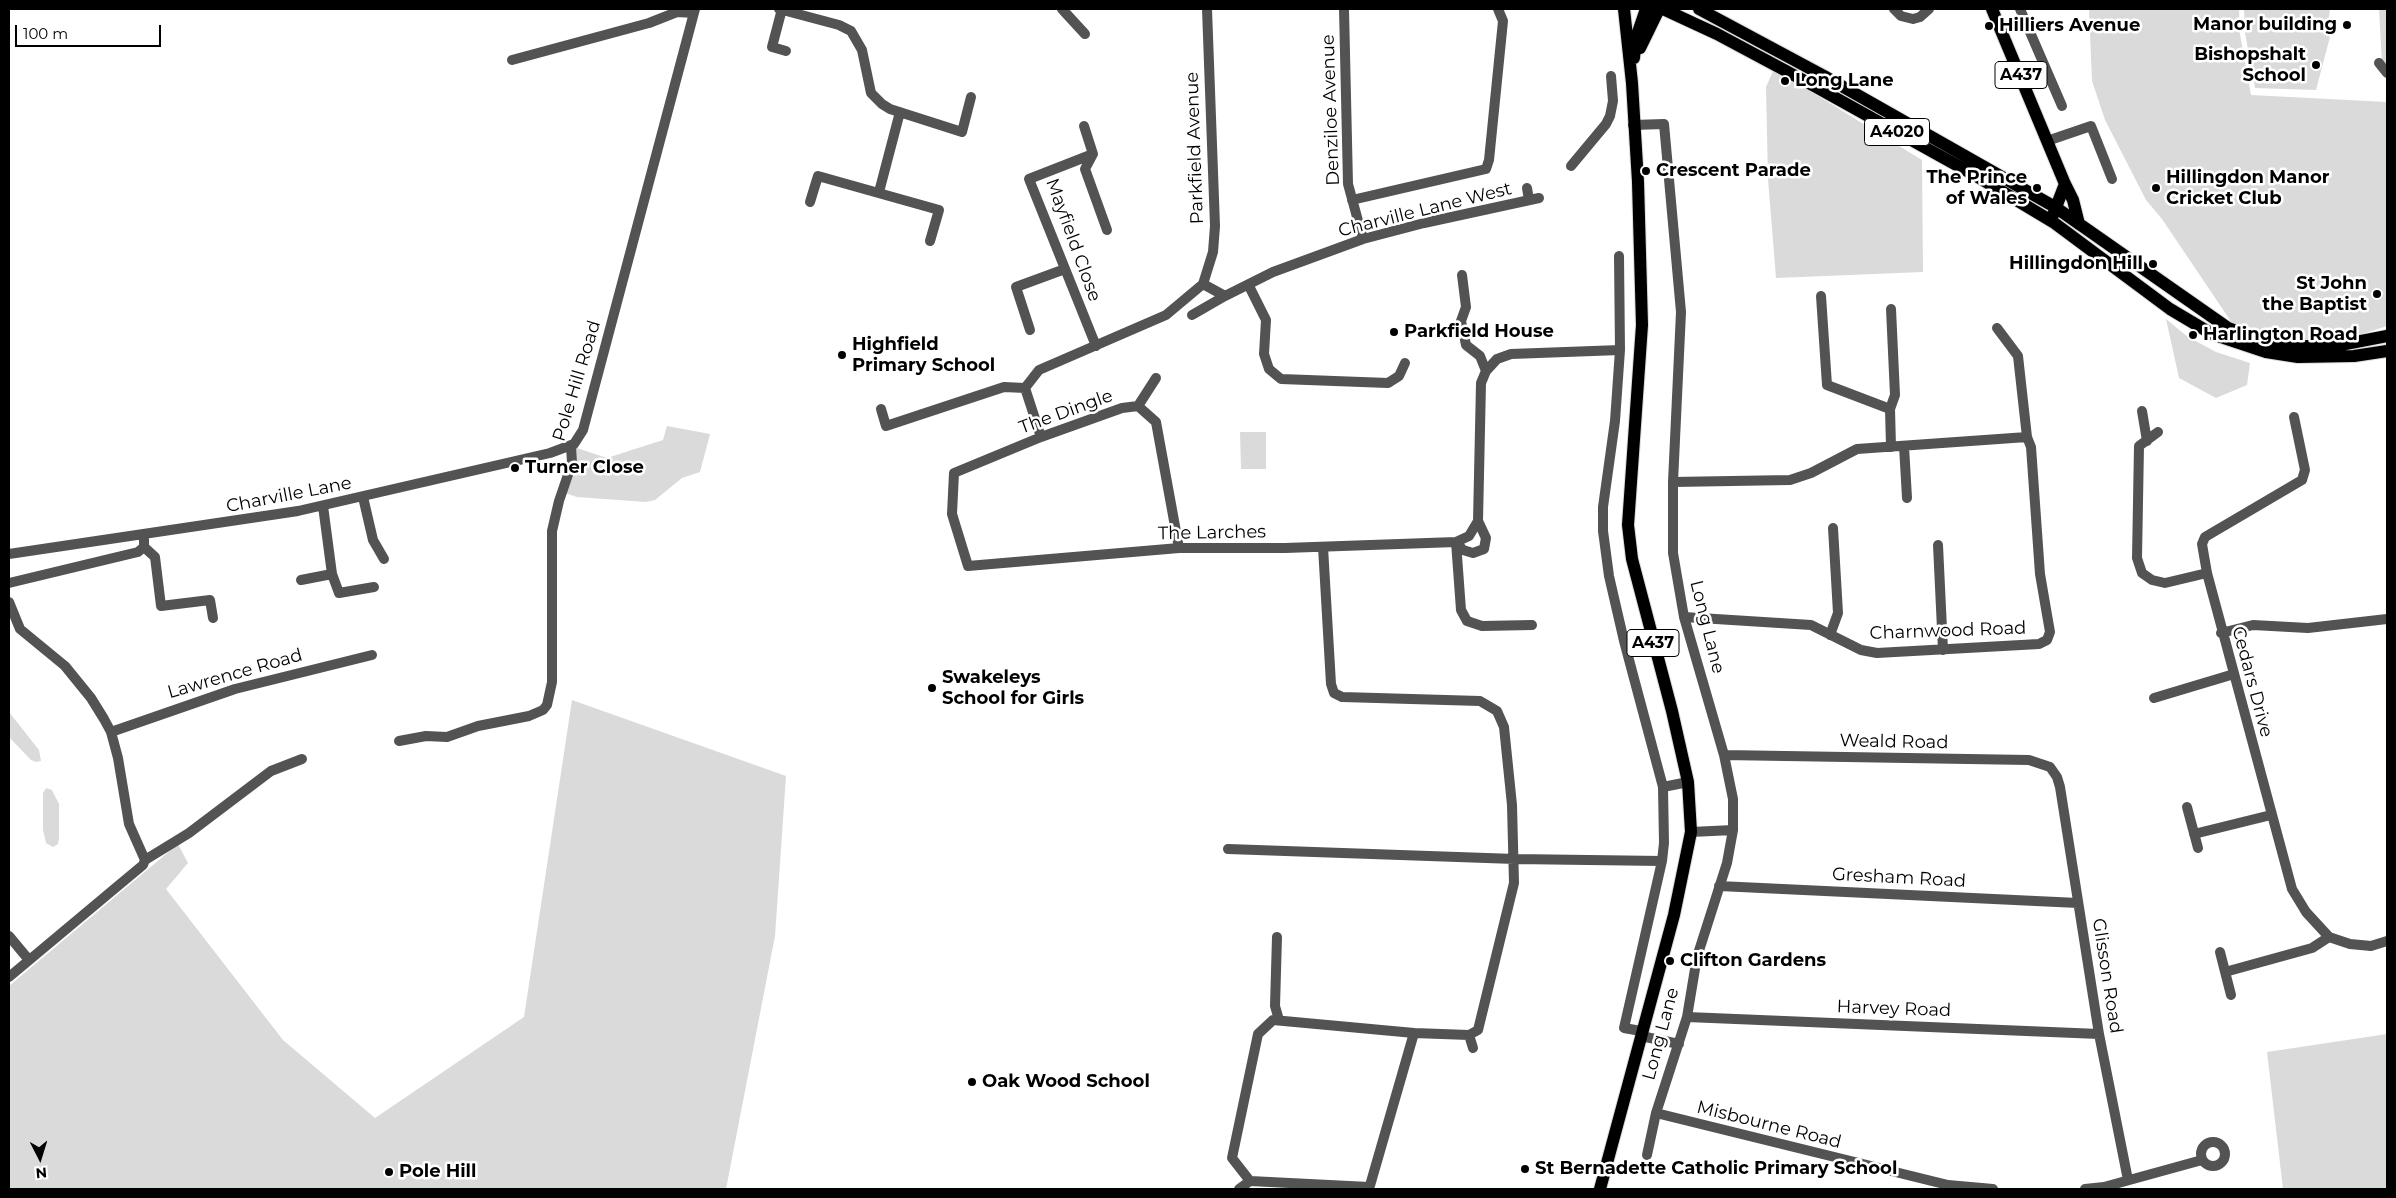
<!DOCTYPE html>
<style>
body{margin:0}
#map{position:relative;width:2396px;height:1198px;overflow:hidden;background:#fff;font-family:Montserrat,sans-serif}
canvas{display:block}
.frame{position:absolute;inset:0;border:10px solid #000;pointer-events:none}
.north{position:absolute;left:15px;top:1133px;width:50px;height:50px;-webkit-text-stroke:4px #fff;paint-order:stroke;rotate:175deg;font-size:14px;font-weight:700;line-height:20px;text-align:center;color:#000}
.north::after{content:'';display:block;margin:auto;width:18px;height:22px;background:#000;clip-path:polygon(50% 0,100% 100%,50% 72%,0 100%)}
.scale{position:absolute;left:15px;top:25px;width:146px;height:22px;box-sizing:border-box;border:2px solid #000;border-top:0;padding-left:6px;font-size:15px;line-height:18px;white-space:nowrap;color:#000;-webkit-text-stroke:4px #fff;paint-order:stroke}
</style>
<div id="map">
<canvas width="2396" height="1198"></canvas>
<div class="frame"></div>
<div class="north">N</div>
<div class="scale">100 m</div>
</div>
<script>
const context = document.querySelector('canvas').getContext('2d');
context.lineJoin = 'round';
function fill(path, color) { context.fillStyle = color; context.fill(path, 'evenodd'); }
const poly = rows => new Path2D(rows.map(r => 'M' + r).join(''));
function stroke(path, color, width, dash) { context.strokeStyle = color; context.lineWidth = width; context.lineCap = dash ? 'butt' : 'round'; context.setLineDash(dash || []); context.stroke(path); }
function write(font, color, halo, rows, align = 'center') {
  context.font = font + ' Montserrat,sans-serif'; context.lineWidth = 5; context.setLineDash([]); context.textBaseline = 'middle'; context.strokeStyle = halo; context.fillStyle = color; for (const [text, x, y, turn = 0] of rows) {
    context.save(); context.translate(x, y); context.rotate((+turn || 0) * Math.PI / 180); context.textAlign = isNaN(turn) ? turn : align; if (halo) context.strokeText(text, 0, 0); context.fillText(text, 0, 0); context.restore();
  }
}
fill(poly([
 [2089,9,2239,9,2240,34,2251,95,2387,102,2387,326,2350,338,2303,342,2273,338,2232,323,2162,219,2146,200,2105,120,2092,81],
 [2244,9,2330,9,2327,30,2330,37,2316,90,2255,88,2245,33],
 [2379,9,2387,9,2387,69,2382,64],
 [1774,69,1922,160,1923,272,1776,278,1768,179,1766,87],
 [2166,319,2188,337,2216,352,2250,363,2247,385,2216,398,2179,378],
 [667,426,710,434,700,472,682,478,655,500,646,502,577,497,562,492,571,446,607,458,663,440],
 [1240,432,1266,432,1266,469,1241,469],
 [572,700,786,776,775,936,726,1189,9,1189,9,986,178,844,188,863,166,889,283,1040,375,1118,524,1017],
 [9,712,39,750,41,761,36,762,31,760,9,737],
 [46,788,52,790,59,804,59,838,58,844,53,847,46,843,43,830,43,793],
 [2387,1034,2387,1189,2283,1189,2267,1052]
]), '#dadada');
const major = poly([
 [1663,9,1717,34,1816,87,1978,177,2053,222,2170,309,2212,334,2266,352,2298,357,2354,356,2387,351],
 [1699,9,1824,76,2055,207,2228,328,2266,342,2300,346,2335,346,2387,336],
 [1992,9,2065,184,2073,200,2079,224],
 [1640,48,1659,9],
 [1634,58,1636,38,1646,9],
 [2053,215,2065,184],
 [1600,1189,1674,915,1691,832,1688,782,1672,711,1632,559,1628,525,1642,325,1638,182,1632,83,1624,9]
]);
stroke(major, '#dbdbdb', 14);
stroke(poly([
 [779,9,839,25,851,31,862,50,871,93,882,104,890,109,962,132,971,97],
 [782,9,772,47,786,51],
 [1062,9,1085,34],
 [1344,9,1348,184,1363,239],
 [1894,9,1901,16,1913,19,1920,17,1929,9],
 [2020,9,2062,106],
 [512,60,649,23,677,12,694,13],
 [2379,63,2387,73],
 [1633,125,1664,124,1681,312,1673,482,1673,553,1684,617,1724,755,1733,799,1733,830,1727,863,1697,957,1687,1017,1656,1113,1647,1155],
 [1084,126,1093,154,1085,169,1107,230],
 [2047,141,2091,126,2112,179],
 [1093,154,1029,179,1096,346],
 [1571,166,1606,124,1610,116,1613,101,1611,76],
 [1527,188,1529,200],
 [879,192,900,112],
 [1352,200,1486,169,1489,160,1503,21,1498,9],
 [810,202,818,176,939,210,930,241],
 [1619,256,1620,350,1615,421,1603,507,1603,531,1609,576,1624,641,1663,787],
 [1462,275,1466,307,1461,321,1466,345,1480,356,1486,371],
 [1203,284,1225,296,1273,272,1363,239,1424,223,1539,198],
 [1249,286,1266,320,1264,354,1269,369,1281,379,1388,383,1399,376,1405,363],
 [1821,296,1827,385,1890,409],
 [1891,309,1895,395,1890,409,1891,447],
 [1192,315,1225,296],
 [1030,330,1016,287,1065,269],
 [1025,388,1039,370,1166,315,1203,284,1213,252,1215,226,1207,9],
 [1025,388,1041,437],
 [1138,406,1156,378],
 [881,409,886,426,1004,387,1025,388],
 [2142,411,2147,441],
 [2294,417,2305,470,2302,480,2205,537,2202,544,2207,573,2292,889,2306,912,2329,937,2350,944,2371,946,2387,941],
 [2158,432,2139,446,2137,558,2142,573,2152,580,2165,583,2207,573],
 [1904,446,1907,498],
 [1673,482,1790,480,1811,473,1857,449,2027,437],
 [363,497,373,540,384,559],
 [323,506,332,574,339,593,374,587],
 [1456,542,1461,610,1467,621,1482,626,1532,625],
 [1456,542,1463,550,1473,553,1484,549,1486,538,1478,521],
 [1938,545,1943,650],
 [144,547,155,557,161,606,210,600,213,618],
 [1323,547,1331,684,1334,693,1342,697,1480,701,1497,711,1504,727,1512,805,1514,883,1478,1030,1469,1035,1414,1033,1369,1189],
 [1179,548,1156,422,1138,406,1122,408,1041,437,954,473,952,514,968,566,1179,548,1285,548,1456,542,1469,536,1478,521,1481,383,1486,371,1497,359,1511,354,1620,350],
 [9,554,298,511,550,453,574,444,583,430,695,9],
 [301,580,332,574],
 [9,583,138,552,144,547,144,534],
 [9,602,20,629,65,666,91,698,104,719,111,732,118,758,129,824,145,860],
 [1684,617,1811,625,1861,650,1877,653,2039,644,2047,640,2050,632,2040,574,2031,447,2027,437,2018,356,1997,328],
 [2221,633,2253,625,2308,628,2387,619],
 [1830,635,1838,613,1833,528],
 [2154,698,2234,674],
 [111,732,235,689,372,655],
 [399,741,426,736,447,737,478,726,529,716,543,710,547,705,552,682,552,531,559,501,572,463,571,446],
 [1724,755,2029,760,2050,767,2057,777,2060,787,2099,1034,2128,1180],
 [2187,807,2198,848],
 [1691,832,1733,830],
 [2194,834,2271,815],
 [1228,849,1515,859,1662,861],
 [1719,886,2078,903],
 [9,936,29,960],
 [1277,937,1275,1006,1279,1020],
 [2220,952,2231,995],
 [2225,972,2312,948,2329,937],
 [9,977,113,890,143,865,145,860,189,833,271,771,302,759],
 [1687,1017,2099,1034],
 [1641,1031,1624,1028,1662,861,1664,843,1663,787,1688,782],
 [1469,1035,1473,1048],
 [1641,1036,1679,1044],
 [1656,1113,1948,1185,1993,1189],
 '2201 1154a12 12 0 1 1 24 0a12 12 0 1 1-24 0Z',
 [1369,1187,1250,1181,1232,1158,1258,1034,1273,1020,1414,1033],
 [1239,1189,1250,1181],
 [2085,1189,2104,1187,2202,1160]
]), '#535353', 10);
stroke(major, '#000', 12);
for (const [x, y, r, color] of [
 [2347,25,5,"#000"],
 [1989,26,5,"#000"],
 [2316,65,5,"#000"],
 [1785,81,5,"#000"],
 [1646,171,5,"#000"],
 [2037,188,5,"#000"],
 [2156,188,5,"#000"],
 [2153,264,5,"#000"],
 [2377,294,5,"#000"],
 [1394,332,5,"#000"],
 [2193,335,5,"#000"],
 [842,355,5,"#000"],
 [515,468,5,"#000"],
 [932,688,5,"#000"],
 [1670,961,5,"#000"],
 [972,1082,5,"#000"],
 [1525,1169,5,"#000"],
 [389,1172,5,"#000"]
]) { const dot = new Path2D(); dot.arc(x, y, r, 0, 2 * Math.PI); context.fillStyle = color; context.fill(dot); stroke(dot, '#fff', 2); }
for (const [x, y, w] of [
 [2021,75,52],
 [1897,132,65],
 [1653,643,52]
]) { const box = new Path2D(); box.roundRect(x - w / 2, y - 13.5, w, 27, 4); context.fillStyle = '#fff'; context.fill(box); stroke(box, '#000', 1); }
write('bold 16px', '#000', null, [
 ["A437",2021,75],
 ["A4020",1897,132],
 ["A437",1653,643]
]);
write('bold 18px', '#000', '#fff', [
 ["Manor building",2337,25,"right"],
 ["Hilliers Avenue",1999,26],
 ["Bishopshalt",2306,55,"right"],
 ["School",2306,76,"right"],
 ["Long Lane",1795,81],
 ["Crescent Parade",1656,171],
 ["The Prince",2027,178,"right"],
 ["of Wales",2027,199,"right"],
 ["Hillingdon Manor",2166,178],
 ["Cricket Club",2166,199],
 ["Hillingdon Hill",2143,264,"right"],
 ["St John",2367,284,"right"],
 ["the Baptist",2367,305,"right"],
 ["Parkfield House",1404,332],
 ["Harlington Road",2203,335],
 ["Highfield",852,345],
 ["Primary School",852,366],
 ["Turner Close",525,468],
 ["Swakeleys",942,678],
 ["School for Girls",942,699],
 ["Clifton Gardens",1680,961],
 ["Oak Wood School",982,1082],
 ["St Bernadette Catholic Primary School",1535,1169],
 ["Pole Hill",399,1172]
], 'left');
write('18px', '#000', '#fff', [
 ["Denziloe Avenue",1331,110,-92],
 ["Parkfield Avenue",1195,148,-92],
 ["Charville Lane West",1425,210,-14],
 ["Mayfield Close",1073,240,70],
 ["Pole Hill Road",577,381,-73],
 ["The Dingle",1066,412,-20],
 ["Charville Lane",289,495,-11],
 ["The Larches",1212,533,-1],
 ["Long Lane",1707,627,76],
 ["Charnwood Road",1948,631,-2],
 ["Lawrence Road",235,674,-16],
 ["Cedars Drive",2252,682,75],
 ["Weald Road",1894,742,1],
 ["Gresham Road",1899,878,3],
 ["Glisson Road",2107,976,81],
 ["Harvey Road",1894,1009,2],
 ["Long Lane",1661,1034,-75],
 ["Misbourne Road",1769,1125,14]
]);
</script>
